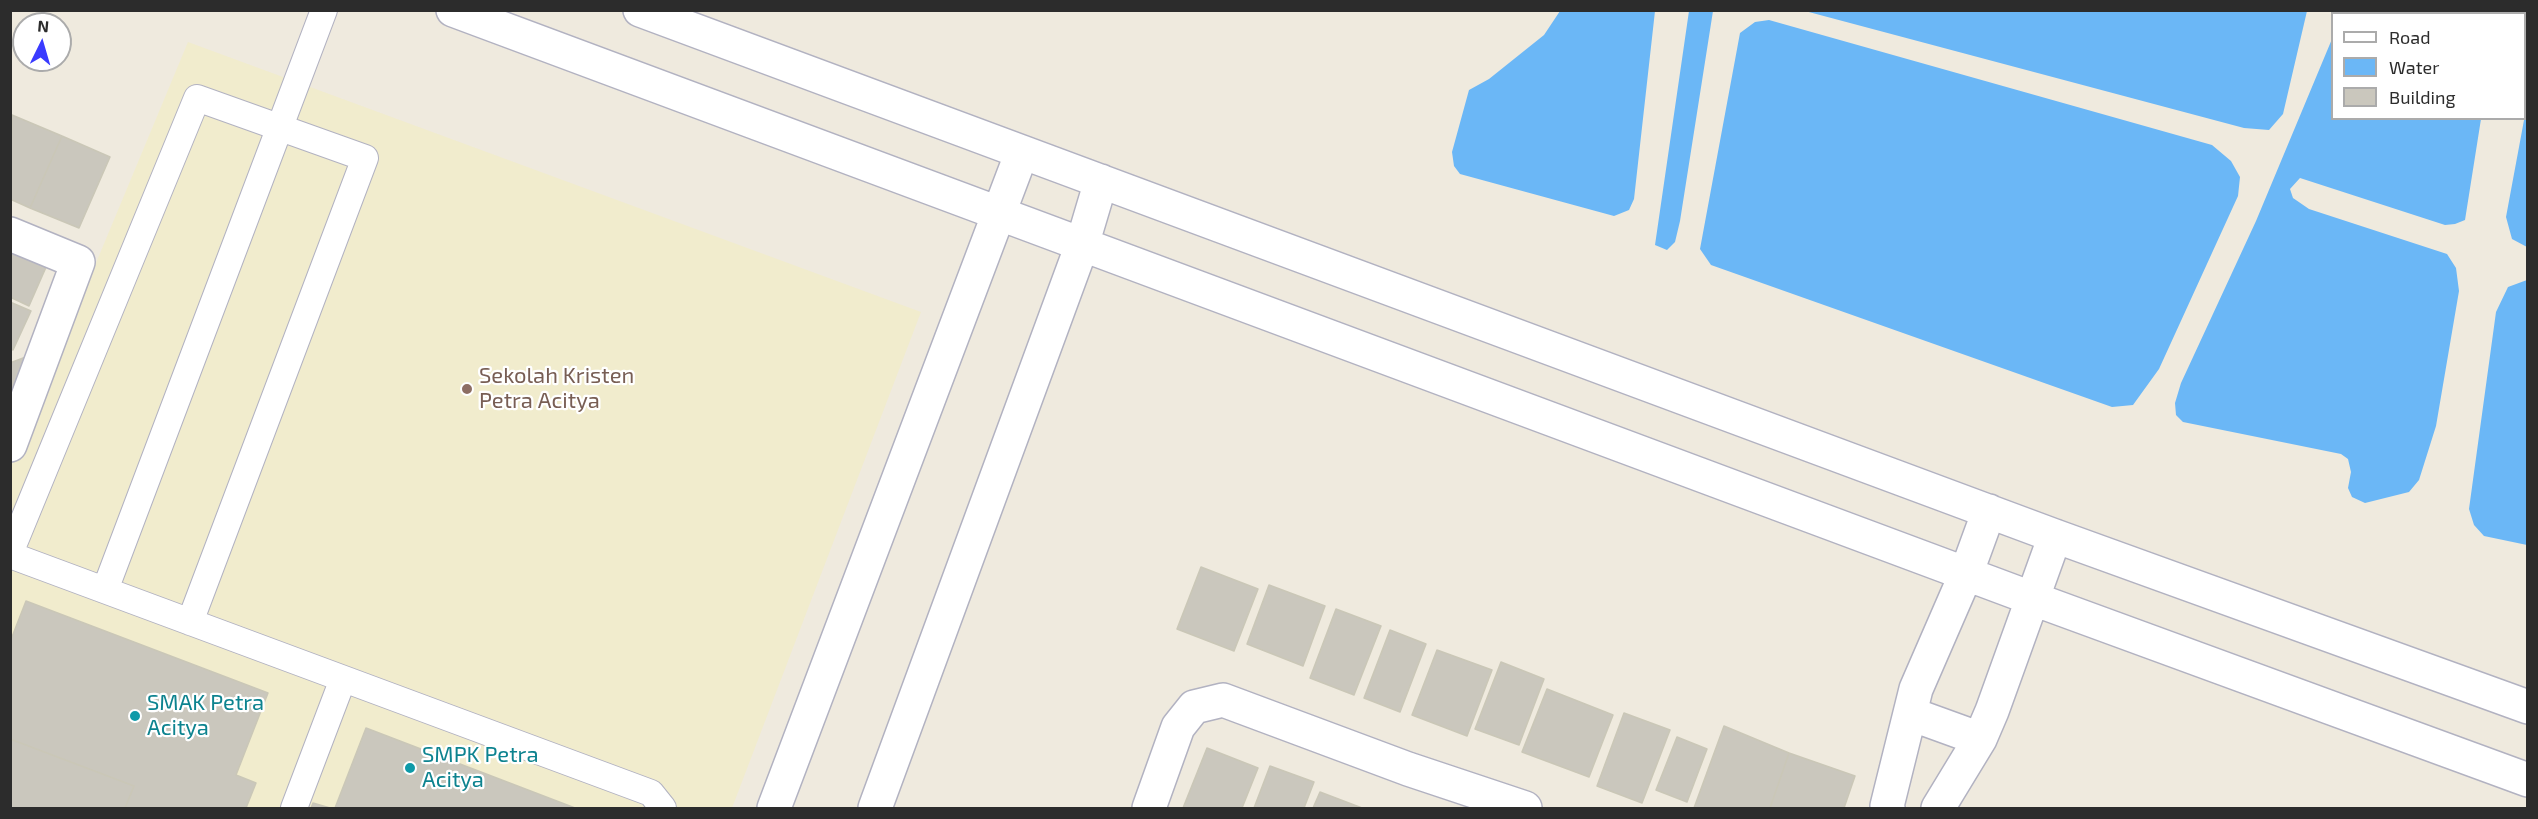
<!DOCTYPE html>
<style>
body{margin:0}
#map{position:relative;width:2538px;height:819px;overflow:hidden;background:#efeade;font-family:"Exo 2",sans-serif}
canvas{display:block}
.frame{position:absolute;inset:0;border:12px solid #2c2c2c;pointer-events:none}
.legend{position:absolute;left:2331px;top:12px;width:195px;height:108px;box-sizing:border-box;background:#fff;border:2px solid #ababab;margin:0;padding:8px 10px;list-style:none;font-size:18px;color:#2c2c2c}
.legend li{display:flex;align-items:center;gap:12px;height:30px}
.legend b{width:30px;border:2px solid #ababab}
.north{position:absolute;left:12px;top:12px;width:60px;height:60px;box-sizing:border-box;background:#fff;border:2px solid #ababab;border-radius:50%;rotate:5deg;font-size:16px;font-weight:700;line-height:24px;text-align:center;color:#2c2c2c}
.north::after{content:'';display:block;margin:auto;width:21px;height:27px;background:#3a3bff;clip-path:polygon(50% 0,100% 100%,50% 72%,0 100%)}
</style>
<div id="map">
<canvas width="2538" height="819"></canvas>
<div class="frame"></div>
<ul class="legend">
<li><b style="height:8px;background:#fff"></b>Road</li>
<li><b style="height:16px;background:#6bb7f6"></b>Water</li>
<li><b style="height:16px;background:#cac7bd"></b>Building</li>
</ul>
<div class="north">N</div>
</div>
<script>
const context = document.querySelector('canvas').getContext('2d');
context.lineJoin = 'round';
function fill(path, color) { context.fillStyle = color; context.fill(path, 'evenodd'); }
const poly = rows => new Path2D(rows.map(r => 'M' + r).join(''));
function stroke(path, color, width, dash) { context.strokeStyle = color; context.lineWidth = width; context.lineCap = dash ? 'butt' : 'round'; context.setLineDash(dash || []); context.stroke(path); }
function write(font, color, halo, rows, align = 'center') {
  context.font = font + ' "Exo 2",sans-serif'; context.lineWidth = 4.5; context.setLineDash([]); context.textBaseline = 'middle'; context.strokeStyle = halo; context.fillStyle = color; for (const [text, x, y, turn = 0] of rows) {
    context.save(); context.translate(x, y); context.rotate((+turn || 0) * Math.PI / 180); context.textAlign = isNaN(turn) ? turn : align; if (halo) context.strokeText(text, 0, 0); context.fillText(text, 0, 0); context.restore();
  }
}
fill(poly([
 [188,42,921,312,732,808,11,808,11,467]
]), '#f1eccd');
fill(poly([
 [2345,10,2498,10,2498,11,2497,14,2343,13],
 [1560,11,1655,11,1634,199,1629,210,1614,216,1460,174,1454,166,1452,152,1469,90,1489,79,1544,35],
 [1689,11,1713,11,1680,221,1675,242,1667,250,1655,245],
 [1805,11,2307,10,2307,11,2283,114,2269,130,2244,128],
 [1769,20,2212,145,2231,161,2240,177,2238,196,2159,369,2133,405,2112,407,1711,265,1700,249,1740,33,1755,22],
 [2332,39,2332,118,2481,119,2465,220,2455,224,2445,225,2300,178,2290,189,2293,198,2309,209,2447,254,2456,268,2459,291,2436,426,2419,480,2409,492,2365,503,2352,497,2348,488,2351,472,2348,459,2341,454,2183,422,2176,415,2175,403,2181,383,2256,221],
 [2527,104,2527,247,2512,239,2506,217],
 [2527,280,2528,280,2527,545,2484,536,2474,525,2469,509,2496,312,2508,287]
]), '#6bb7f6');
const building = poly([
 [12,115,62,136,30,208,10,199,12,115],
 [62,136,110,157,79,228,30,208,62,136],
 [10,247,47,265,29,306,10,297,10,247],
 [10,302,31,311,13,350,10,349,10,302],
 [31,355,10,399,10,363,31,355],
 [1201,567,1258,589,1234,651,1177,629,1201,567],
 [1269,585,1325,606,1303,666,1247,644,1269,585],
 [26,601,268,693,236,775,256,783,246,808,125,808,134,786,10,739,10,642,26,601],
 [1336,609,1381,626,1354,695,1310,678,1336,609],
 [1390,630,1426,644,1400,712,1364,698,1390,630],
 [1437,650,1492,670,1467,736,1412,715,1437,650],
 [1501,662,1544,679,1519,745,1475,729,1501,662],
 [1547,689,1613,715,1589,777,1522,752,1547,689],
 [1624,713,1670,730,1642,803,1597,786,1624,713],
 [1724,726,1789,753,1770,808,1694,808,1724,726],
 [366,728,575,808,335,808,366,728],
 [1677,737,1707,749,1687,802,1656,790,1677,737],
 [10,739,134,786,125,808,10,808,10,739],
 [1207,748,1258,768,1242,808,1183,808,1207,748],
 [1789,753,1855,776,1844,808,1770,808,1789,753],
 [1270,766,1314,782,1304,808,1254,808,1270,766],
 [1320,792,1362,808,1313,808,1320,792],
 [313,803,330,808,311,808,313,803]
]);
fill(building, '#cac7bd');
stroke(building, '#cac7b7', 1.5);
const service = poly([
 [10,553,197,98,365,158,190,622],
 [10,555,651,793,663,808],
 [105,590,324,10],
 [294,808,343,679]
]);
const minor = poly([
 [453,10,2031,598,2528,780],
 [640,10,2055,536,2528,707],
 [10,234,78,262,10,445],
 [1911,714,1980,739],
 [774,808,1022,152],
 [875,808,1082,245,1101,181],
 [1149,808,1178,727,1194,707,1223,700,1408,769,1525,808],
 [1888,808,1887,806,1916,689,1966,574,1989,511],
 [1938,808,1980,739,1992,711,2055,536]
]);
stroke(service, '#b2b2c1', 28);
stroke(minor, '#b2b2c1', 36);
stroke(service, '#fff', 26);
stroke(minor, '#fff', 33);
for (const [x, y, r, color] of [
 [467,389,6,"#8d6e63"],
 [135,716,6,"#0f9aa8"],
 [410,768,6,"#0f9aa8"]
]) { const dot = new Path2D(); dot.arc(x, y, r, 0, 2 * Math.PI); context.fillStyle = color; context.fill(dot); stroke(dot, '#fff', 2); }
write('22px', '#785e54', '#fff', [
 ["Sekolah Kristen",479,376],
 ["Petra Acitya",479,401]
], 'left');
write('22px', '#0d838f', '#fff', [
 ["SMAK Petra",147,703],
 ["Acitya",147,728],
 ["SMPK Petra",422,755],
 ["Acitya",422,780]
], 'left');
</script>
